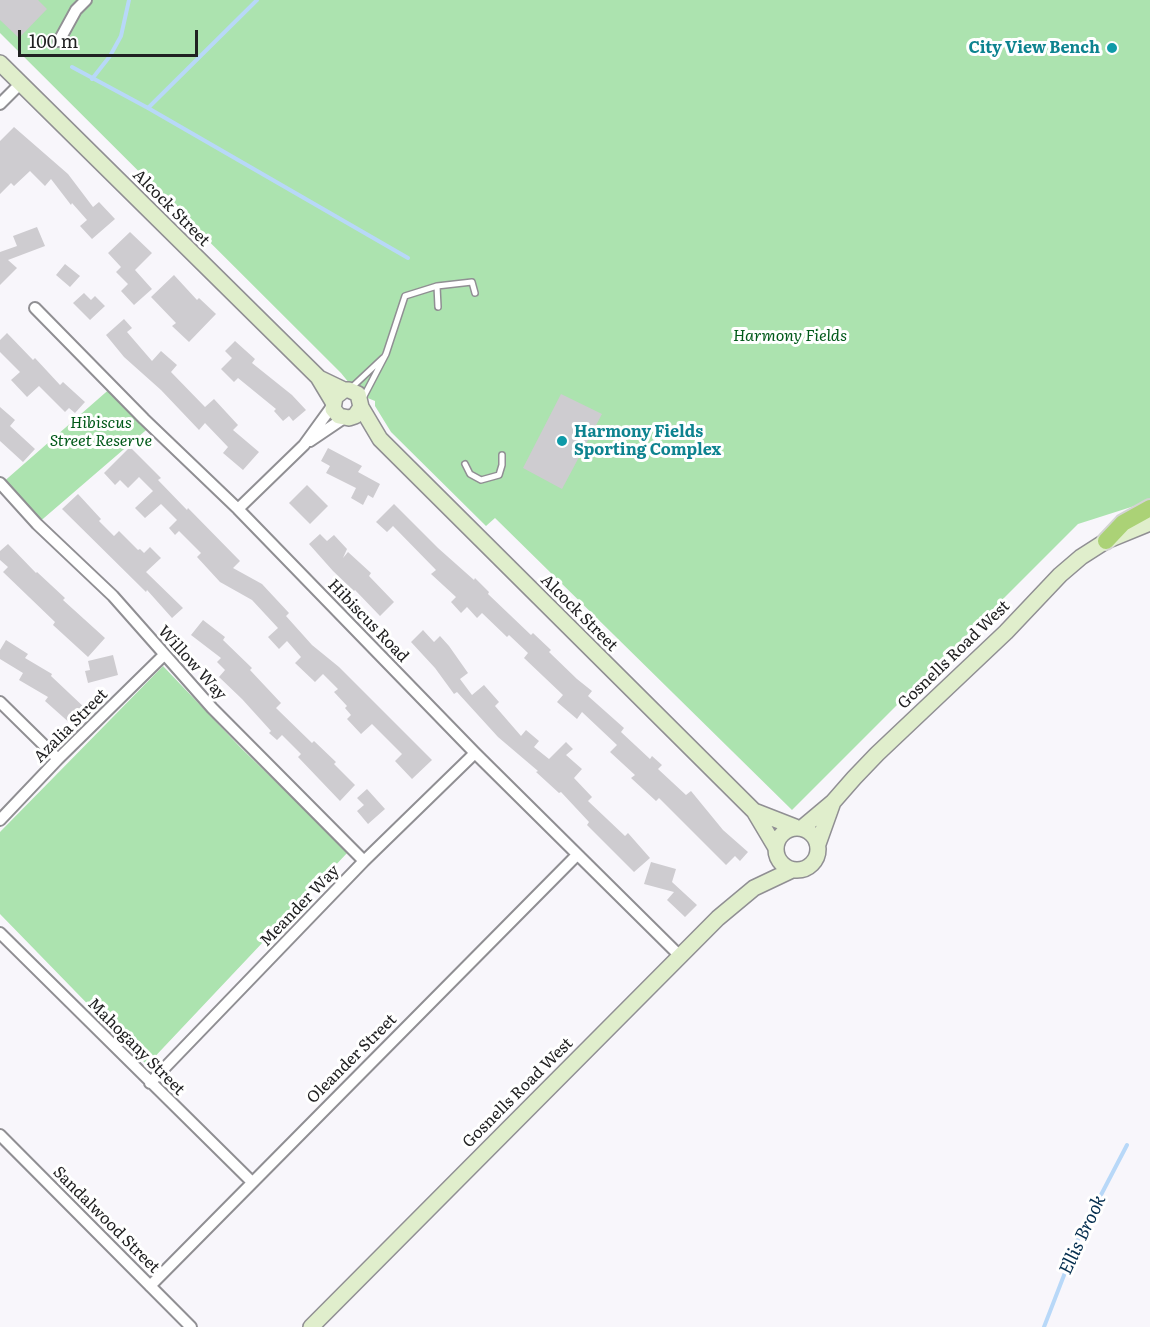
<!DOCTYPE html>
<style>
body{margin:0}
#map{position:relative;width:1150px;height:1327px;overflow:hidden;background:#f8f6fb;font-family:Literata,serif}
canvas{display:block}
.scale{position:absolute;left:18px;top:30px;width:180px;height:27px;box-sizing:border-box;border:3px solid #212122;border-top:0;padding-left:8px;font-size:18px;line-height:21px;white-space:nowrap;color:#212122;-webkit-text-stroke:4px #fff;paint-order:stroke}
</style>
<div id="map">
<canvas width="1150" height="1327"></canvas>
<div class="scale">100 m</div>
</div>
<script>
const context = document.querySelector('canvas').getContext('2d');
context.lineJoin = 'round';
function fill(path, color) { context.fillStyle = color; context.fill(path, 'evenodd'); }
const poly = rows => new Path2D(rows.map(r => 'M' + r).join(''));
function stroke(path, color, width, dash) { context.strokeStyle = color; context.lineWidth = width; context.lineCap = dash ? 'butt' : 'round'; context.setLineDash(dash || []); context.stroke(path); }
function write(font, color, halo, rows, align = 'center') {
  context.font = font + ' Literata,serif'; context.lineWidth = 6; context.setLineDash([]); context.textBaseline = 'middle'; context.strokeStyle = halo; context.fillStyle = color; for (const [text, x, y, turn = 0] of rows) {
    context.save(); context.translate(x, y); context.rotate((+turn || 0) * Math.PI / 180); context.textAlign = isNaN(turn) ? turn : align; if (halo) context.strokeText(text, 0, 0); context.fillText(text, 0, 0); context.restore();
  }
}
fill(poly([
 [0,0,1150,0,1150,501,1078,524,792,810,495,518,486,526,391,432,375,406,375,401,358,394,341,373,0,33],
 [113,386,152,425,37,524,1,484],
 [163,666,241,748,348,852,147,1065,0,914,0,832]
]), '#ace3af');
stroke(poly([
 [72,67,148,108,408,258],
 [92,79,110,56,121,36,129,0],
 [148,108,257,0],
 [1044,1327,1078,1239,1127,1145]
]), '#b8d8f8', 4);
fill(poly([
 [0,0,38,0,47,9,19,38,0,20],
 [14,127,68,174,93,207,99,202,115,219,92,239,80,226,87,220,72,203,71,205,51,179,45,186,30,171,14,186,11,183,0,194,0,141],
 [37,227,45,246,8,260,17,268,0,285,0,252,17,246,13,236],
 [130,232,152,253,135,270,152,289,134,305,121,291,128,284,116,272,121,267,108,253],
 [65,264,80,276,70,287,56,275],
 [174,275,197,300,199,298,216,314,189,342,172,326,176,323,151,297],
 [84,293,91,300,95,296,105,306,90,320,73,303],
 [124,319,132,328,127,332,152,361,161,351,177,365,171,372,205,407,214,399,238,425,233,430,259,452,243,470,223,453,228,447,205,423,199,430,161,390,124,357,106,335],
 [7,333,33,360,35,358,60,385,63,382,85,402,75,413,69,408,65,412,39,386,27,397,11,380,20,372,0,352,0,340],
 [235,341,255,359,252,363,292,395,306,410,293,421,289,416,283,421,274,411,276,409,238,378,234,382,221,369,232,358,225,351],
 [561,394,602,414,562,489,523,468],
 [0,407,15,420,10,426,35,449,23,462,0,441],
 [130,447,161,478,158,480,187,510,188,508,240,561,233,568,262,584,289,613,286,616,312,645,339,667,432,760,412,779,395,761,402,754,372,724,361,734,347,719,351,715,345,708,347,706,334,692,338,689,323,674,315,682,295,663,301,657,287,641,279,649,268,637,278,628,252,600,220,582,197,557,201,553,179,531,175,535,169,528,177,520,161,504,145,518,135,508,153,491,139,477,128,488,120,480,115,485,104,473],
 [328,448,362,466,358,472,380,484,373,498,368,495,363,505,351,498,356,488,326,473,330,466,321,461],
 [307,485,328,506,310,524,289,503],
 [78,494,101,519,99,521,114,536,119,531,138,550,140,549,144,553,150,547,161,558,146,572,183,608,172,618,147,590,146,592,62,509],
 [394,504,438,548,474,580,475,578,489,592,488,594,531,635,533,633,551,650,549,652,577,679,592,691,588,696,624,728,621,732,650,759,652,756,662,765,658,769,686,795,691,791,723,830,748,852,740,861,735,856,726,865,659,798,656,801,631,778,635,775,610,752,617,745,582,712,577,719,557,702,563,695,524,658,528,653,509,635,507,637,482,613,477,618,467,607,461,613,451,602,456,597,431,574,436,570,393,526,387,532,376,522],
 [320,534,327,541,334,535,347,549,343,558,348,552,371,573,369,576,394,602,380,616,355,590,354,591,333,571,309,544],
 [8,544,36,573,37,572,65,598,63,600,105,638,88,657,53,625,55,622,3,572,8,567,0,560,0,551],
 [203,620,225,637,223,640,252,668,250,670,281,703,276,708,312,743,314,741,336,762,334,764,355,785,340,801,298,757,301,754,282,735,277,740,269,733,271,731,242,699,219,677,225,670,217,662,221,658,191,635],
 [423,630,434,642,440,636,449,646,468,673,460,679,472,695,484,685,499,702,495,706,521,736,526,730,539,741,534,747,549,759,566,742,573,749,566,755,582,769,574,778,592,797,588,801,625,836,628,833,650,858,634,872,587,825,589,822,561,792,559,793,536,772,538,771,498,737,457,692,454,694,435,668,411,642],
 [6,640,28,654,25,658,52,674,51,676,86,709,72,725,45,701,48,697,19,680,23,673,0,659,0,650],
 [113,655,118,675,88,683,85,671,90,670,88,661],
 [367,789,385,809,368,824,357,811,364,805,357,798],
 [651,862,676,869,672,882,697,905,685,917,667,900,674,892,644,884]
]), '#ceccd0');
const service = poly([
 [437,286,438,307],
 [351,388,383,358],
 [362,400,386,354,405,296,437,286,472,282,475,293],
 [465,464,470,474,481,480,499,475,502,465,502,455]
]);
const minor = poly([
 [59,41,76,10,86,0],
 [0,104,21,83],
 [35,308,144,419,238,509,475,753,680,956],
 [310,441,344,418],
 [0,483,37,524,113,596,212,708,364,861],
 [238,509,304,445,333,405],
 [0,702,58,759],
 [0,820,58,759,164,655],
 [0,933,252,1182],
 [150,1083,364,861,475,753],
 [0,1135,191,1327],
 [150,1286,577,855]
]);
const secondary = poly([
 [0,63,318,377,333,402],
 [319,378,344,390,349,390,358,394,361,407,355,416,349,418,339,416,333,409,335,397,344,390],
 [361,407,380,439,754,811,776,848],
 [754,811,795,827],
 '776 849a21 21 0 1 1 42 0a21 21 0 1 1-42 0Z',
 [802,828,833,802,854,778,877,754,1006,632,1060,575,1081,557,1106,541,1150,523],
 [818,844,833,802],
 [311,1327,718,918,754,888,792,870]
]);
const trunk = poly([
 [1106,541,1123,523,1150,508]
]);
stroke(service, '#908f93', 8);
stroke(minor, '#908f93', 14);
stroke(secondary, '#908f93', 18);
stroke(trunk, '#d3d3d3', 20);
stroke(service, '#fff', 5);
stroke(minor, '#fff', 10);
stroke(secondary, '#e0eecc', 15);
stroke(trunk, '#abd276', 16);
for (const [x, y, r, color] of [
 [1112,48,6,"#0f9aa8"],
 [562,441,6,"#0f9aa8"]
]) { const dot = new Path2D(); dot.arc(x, y, r, 0, 2 * Math.PI); context.fillStyle = color; context.fill(dot); stroke(dot, '#fff', 2); }
write('bold 16px', '#0d838f', '#fff', [
 ["City View Bench",1100,48],
 ["Harmony Fields",574,432,"left"],
 ["Sporting Complex",574,450,"left"]
], 'right');
write('16px', '#212122', '#fff', [
 ["Alcock Street",171,208,45],
 ["Alcock Street",579,613,45],
 ["Hibiscus Road",368,621,46],
 ["Gosnells Road West",954,655,-44],
 ["Willow Way",192,663,48],
 ["Azalia Street",71,726,-45],
 ["Meander Way",300,906,-46],
 ["Mahogany Street",136,1047,45],
 ["Oleander Street",352,1059,-45],
 ["Gosnells Road West",518,1093,-45],
 ["Sandalwood Street",106,1220,45]
]);
write('italic 16px', '#005919', '#fff', [
 ["Harmony Fields",790,336],
 ["Hibiscus",101,423],
 ["Street Reserve",101,441]
]);
write('italic 18px', '#032d4e', '#fff', [
 ["Ellis Brook",1083,1235,-65]
]);
</script>
